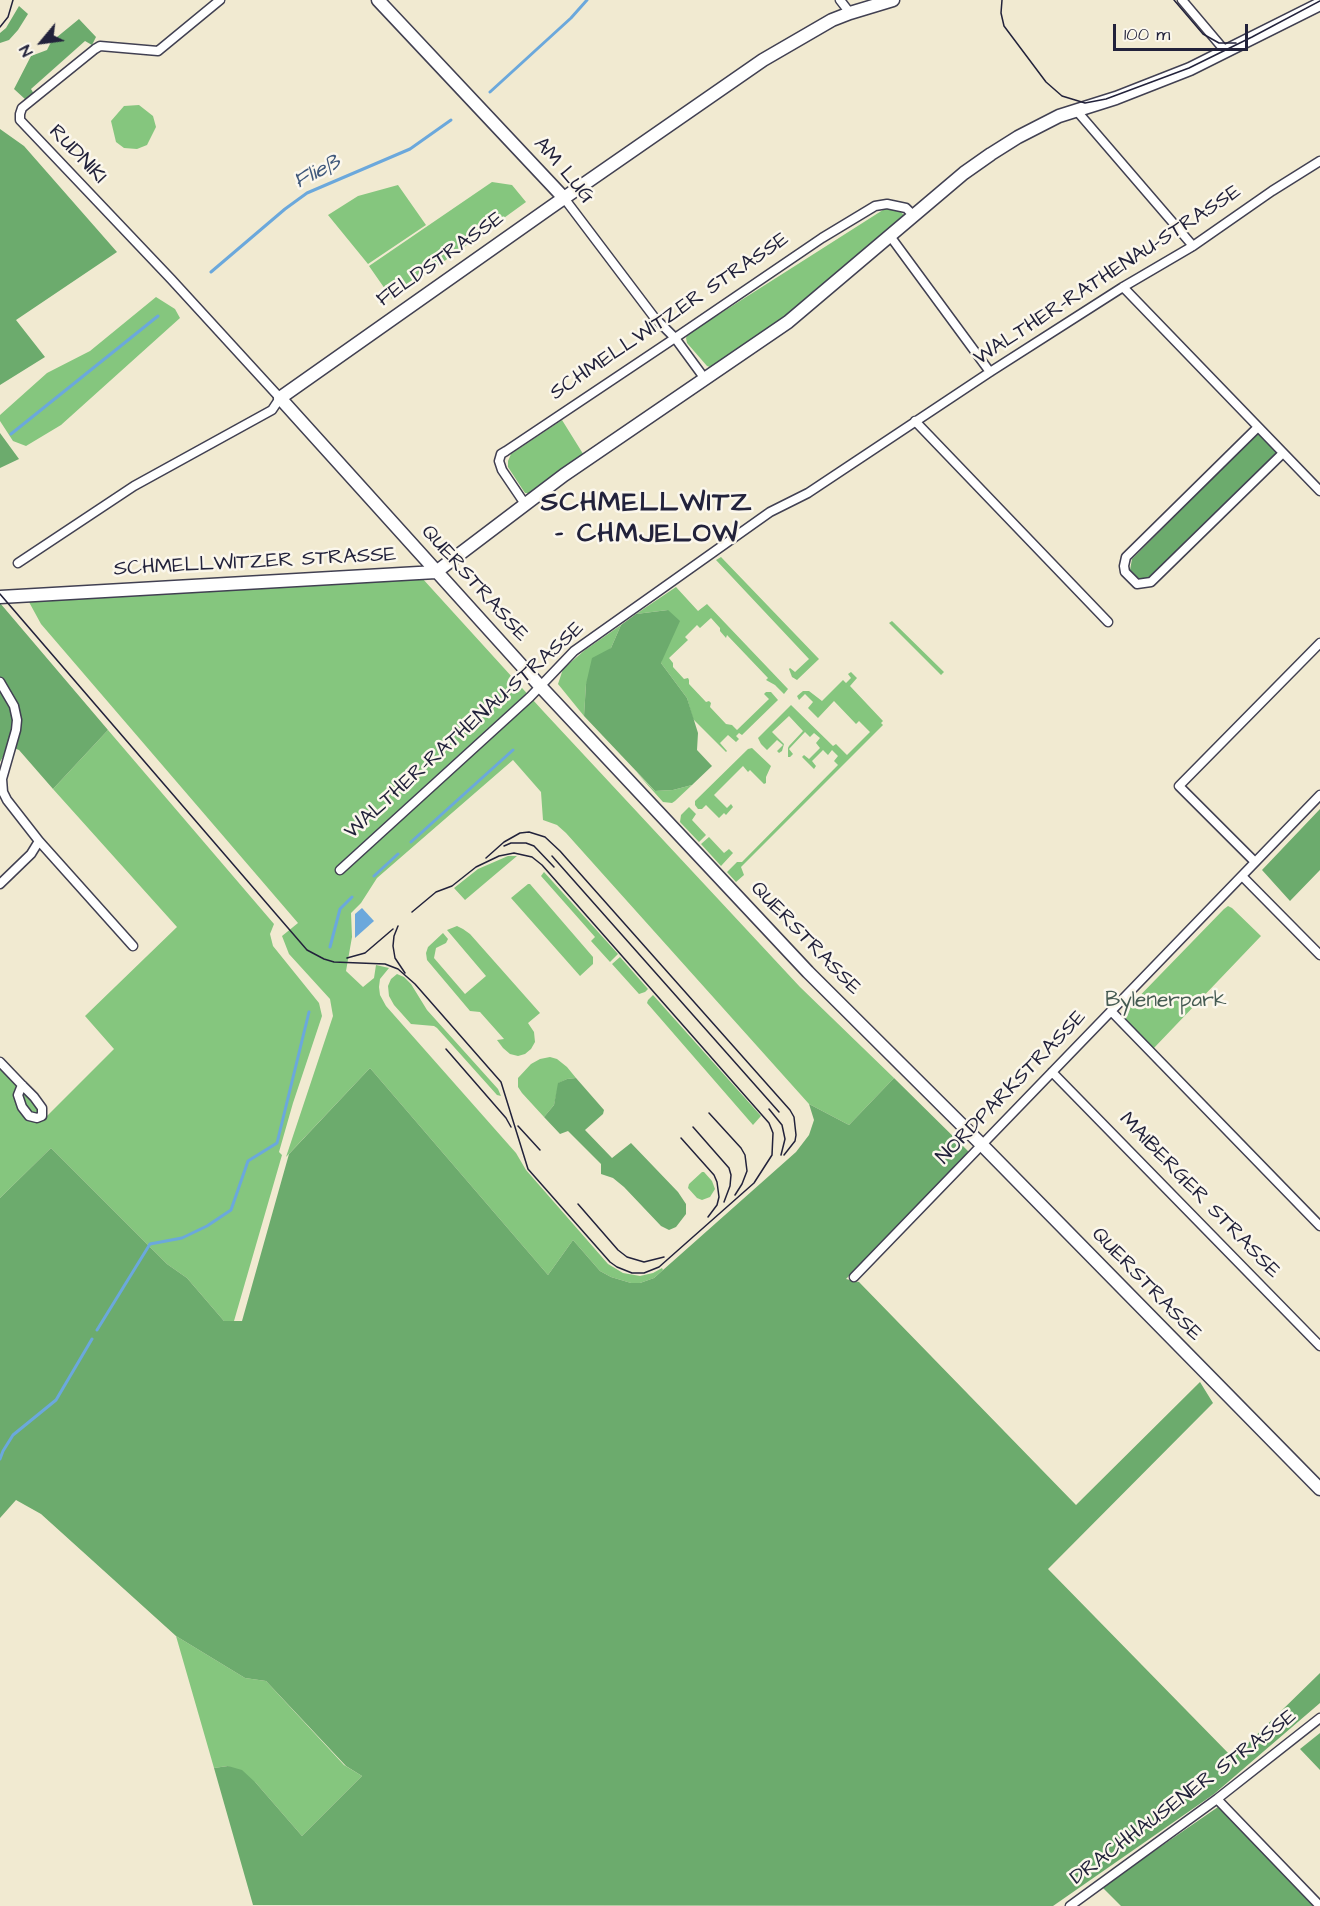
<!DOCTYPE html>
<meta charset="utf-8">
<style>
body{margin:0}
#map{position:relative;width:1320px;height:1906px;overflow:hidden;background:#f1ead1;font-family:"Architects Daughter",sans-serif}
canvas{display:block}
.north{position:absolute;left:12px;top:12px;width:60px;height:60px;-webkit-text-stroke:4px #fbf7ec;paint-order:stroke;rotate:241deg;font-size:16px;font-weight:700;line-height:24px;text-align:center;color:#22223b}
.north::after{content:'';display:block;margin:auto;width:21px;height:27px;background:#22223b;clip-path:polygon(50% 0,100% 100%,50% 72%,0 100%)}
.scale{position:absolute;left:1113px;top:24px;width:135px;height:27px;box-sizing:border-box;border:3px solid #22223b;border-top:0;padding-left:8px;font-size:18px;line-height:21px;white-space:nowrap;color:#22223b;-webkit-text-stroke:4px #fbf7ec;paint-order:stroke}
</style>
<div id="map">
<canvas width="1320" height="1906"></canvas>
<div class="north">N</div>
<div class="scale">100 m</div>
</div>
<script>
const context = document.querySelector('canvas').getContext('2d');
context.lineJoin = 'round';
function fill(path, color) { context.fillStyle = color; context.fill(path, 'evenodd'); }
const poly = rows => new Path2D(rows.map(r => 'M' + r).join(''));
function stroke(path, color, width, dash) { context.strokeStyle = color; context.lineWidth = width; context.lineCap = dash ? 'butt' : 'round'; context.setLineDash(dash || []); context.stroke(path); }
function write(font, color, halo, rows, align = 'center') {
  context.font = font + ' "Architects Daughter",sans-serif'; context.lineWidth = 5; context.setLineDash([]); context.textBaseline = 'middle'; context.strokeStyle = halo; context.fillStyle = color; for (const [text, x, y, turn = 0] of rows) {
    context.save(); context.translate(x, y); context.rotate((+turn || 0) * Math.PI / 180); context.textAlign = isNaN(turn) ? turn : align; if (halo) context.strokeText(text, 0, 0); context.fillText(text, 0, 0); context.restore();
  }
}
fill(poly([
 [139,105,153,116,156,127,147,145,137,149,124,148,116,142,111,121,124,106],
 [492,182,512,185,526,202,392,299,369,266],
 [398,185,426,225,368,264,328,215,358,196],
 [886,208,898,209,905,216,784,319,713,368,707,366,687,343,686,338,688,334],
 [156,297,175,309,180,318,61,425,26,446,13,441,0,421,0,415,47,373,90,351],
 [562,420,585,457,530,493,525,493,508,467,508,461,511,454],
 [721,557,819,659,797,680,792,677,789,669,790,668,795,672,809,659,716,560],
 [422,578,543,711,800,987,894,1078,849,1125,809,1104,566,833,557,825,543,820,541,792,513,760,377,878,361,903,351,913,352,937,346,971,363,987,374,978,376,965,389,968,380,979,379,987,380,995,386,1006,516,1153,526,1170,608,1264,623,1273,640,1276,653,1273,662,1268,663,1270,654,1278,640,1283,631,1283,611,1277,600,1271,573,1240,548,1275,370,1068,286,1157,333,1016,330,999,289,954,282,936,298,923,41,624,29,602],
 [676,587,698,611,707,604,788,689,784,694,775,685,766,680,768,678,727,635,726,638,720,631,720,628,711,618,700,628,697,625,685,637,688,640,669,658,673,663,673,667,684,679,688,678,689,680,689,684,706,702,709,701,711,703,710,707,726,724,732,725,737,730,769,699,764,694,766,692,771,692,778,700,742,735,739,733,736,736,739,739,736,742,728,735,720,743,727,751,726,752,693,719,687,698,661,663,668,610,636,614],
 [892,621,944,672,941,675,889,623],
 [621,625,611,648,586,684,584,716,558,684,563,669,585,650],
 [851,672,857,678,850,686,883,721,881,723,883,725,741,867,744,875,736,882,727,872,737,862,742,862,838,765,834,761,838,756,832,750,828,755,823,750,812,761,816,766,814,769,802,757,804,755,809,759,820,748,816,743,820,738,814,733,810,737,805,732,789,749,793,754,790,757,788,757,788,748,789,746,803,731,789,716,772,732,784,744,782,751,779,753,777,751,783,745,777,740,767,750,761,744,758,738,791,705,833,746,836,744,847,755,870,732,859,721,856,724,834,701,818,718,808,708,813,702,805,694,799,700,797,696,803,691,809,691,822,701,843,680,846,683,851,678,848,674],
 [108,730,274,924,270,934,273,946,319,1003,322,1016,293,1103,279,1152,282,1155,234,1321,224,1321,187,1278,167,1264,51,1148,0,1198,0,1069,47,1116,114,1049,85,1016,177,927,53,789],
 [752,748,771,766,766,777,766,783,764,784,750,770,748,772,743,766,714,795,727,808,731,804,733,807,726,815,724,813,719,818,706,805,702,809,698,809,695,805,695,801,748,749],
 [637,773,655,791,673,790,692,785,675,801,672,803,663,802],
 [689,807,696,814,692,820,706,835,699,842,680,822,681,815],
 [709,837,724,853,729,849,733,853,721,866,701,844],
 [508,856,517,856,465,900,454,888,478,869],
 [544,872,618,954,610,962,591,941,595,937,541,876],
 [528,884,530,884,593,957,593,964,580,976,511,898],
 [1228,906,1232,908,1261,936,1153,1049,1124,1018,1125,1011,1224,909],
 [457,926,463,929,470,934,540,1013,528,1023,534,1032,535,1042,531,1049,525,1054,518,1056,510,1054,503,1048,497,1040,504,1039,480,1012,470,1011,427,960,426,953,428,947,443,933,448,939,446,943,436,948,434,958,465,994,486,976,447,930],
 [620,957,648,989,645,992,639,994,612,964],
 [397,974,404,977,411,984,427,1010,498,1089,501,1096,497,1095,437,1028,434,1026,411,1024,394,1005,389,996,388,986,391,979],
 [653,995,761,1116,753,1125,647,1003,648,1000],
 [550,1057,557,1059,567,1067,576,1078,567,1079,559,1083,554,1105,544,1117,522,1093,518,1087,518,1078,531,1064,540,1059],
 [702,1172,704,1172,712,1181,715,1189,710,1197,702,1200,697,1198,688,1188,689,1184],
 [176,1636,245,1678,266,1681,344,1765,362,1776,302,1836,256,1783,228,1766,214,1768]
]), '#85c67e');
fill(poly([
 [19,6,28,14,18,30,9,40,0,43,0,33,6,28],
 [79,19,96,37,92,45,85,41,31,89,34,94,26,100,14,89,31,56,47,50,51,42],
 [0,129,24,146,117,252,16,320,45,357,0,385],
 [1259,432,1279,453,1151,578,1140,580,1130,570,1132,559],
 [0,433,19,459,0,468],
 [0,603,108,730,53,789,19,750,9,746,0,762],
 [668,610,680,621,661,663,687,698,698,733,697,750,712,766,692,785,673,790,655,791,584,716,586,684,592,658,611,648,621,625,636,614],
 [1320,809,1320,870,1290,901,1262,870],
 [370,1068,548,1275,573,1240,600,1271,611,1277,631,1283,640,1283,654,1278,796,1152,809,1135,814,1120,809,1104,849,1125,894,1078,970,1153,846,1279,859,1282,1076,1505,1200,1382,1213,1403,1048,1569,1233,1758,1320,1673,1320,1703,1214,1794,1053,1906,253,1905,214,1768,228,1766,242,1770,256,1783,302,1836,362,1776,346,1766,266,1681,245,1678,176,1636,41,1514,16,1500,0,1518,0,1198,51,1148,167,1264,187,1278,224,1321,242,1321,289,1154],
 [576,1078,604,1110,603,1114,585,1130,612,1158,631,1143,678,1192,686,1204,686,1214,676,1227,669,1230,661,1226,624,1187,613,1178,601,1174,601,1164,568,1131,560,1134,544,1117,554,1105,558,1083,567,1079],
 [1320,1733,1320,1770,1300,1749],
 [1218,1807,1314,1906,1121,1906,1102,1887]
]), '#6cab6d');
fill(poly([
 [362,908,374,921,355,938,355,914]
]), '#6ba8dc');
stroke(poly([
 [490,92,571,18,587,0],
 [211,272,285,209,307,193,410,149,451,120],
 [11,434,158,316],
 [411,842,513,750],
 [374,876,398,854],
 [330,947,340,909,352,897],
 [97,1330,150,1244,182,1238,207,1226,231,1210,248,1161,277,1143,309,1012],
 [0,1459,3,1451,13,1435,56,1400,92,1339]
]), '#6ba8dc', 3);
const street = poly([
 [840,0,850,13],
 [1182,0,1226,52],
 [1076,110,1193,246],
 [564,198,654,317,675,338,705,379],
 [890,236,990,372],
 [1123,287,1320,491],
 [915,421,1108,622],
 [1258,427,1126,557,1124,566,1125,572,1137,584,1151,582,1283,453],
 [525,504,502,470,499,461,501,454,506,451,675,338,822,238,875,206,887,204,906,208,914,216],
 [18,563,134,486,272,410,280,398,171,279,20,120,20,114,22,108,95,49,100,46,158,51,220,0],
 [0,682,14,706,17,720,16,730,2,779,3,792,7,800,39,841,31,854,0,884],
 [39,841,133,946],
 [1255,862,1179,786,1320,643],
 [340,870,530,697,574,651,770,512,808,493,990,372,1123,287,1193,246,1272,191,1320,161],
 [1242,876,1320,955],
 [1111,1011,1320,1226],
 [0,1062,22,1085,34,1097,42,1108,42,1116,37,1118,29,1116,22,1107,18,1095,22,1085],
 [1052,1072,1320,1346],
 [854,1277,1320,795],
 [1217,1799,1320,1906],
 [1070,1906,1217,1799,1320,1718]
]);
const secondary = poly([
 [378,0,564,198],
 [893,0,850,13,832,20,763,60,551,207,280,398,540,686,808,972,982,1145,1320,1489],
 [0,597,436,572,564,475,788,322,964,173,991,154,1018,137,1059,116,1116,98,1190,69,1320,4]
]);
stroke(street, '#414052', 11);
stroke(secondary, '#414052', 15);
stroke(street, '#fff', 8);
stroke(secondary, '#fff', 12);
stroke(poly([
 [1002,0,1001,13,1004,26,1046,82,1062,96,1085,103,1106,99,1189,68,1252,37,1320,1],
 [1174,0,1203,34,1219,43,1236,43],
 [0,27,8,17,13,0],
 [0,594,307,950,324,959,334,962,385,964,398,969,415,984,501,1082,528,1169,610,1262,617,1267,632,1273,644,1273,659,1267,754,1183,772,1155,773,1133,769,1123,542,865,532,857,514,853,499,856,476,867,452,886,436,892,412,912],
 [504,846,511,843,526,843,534,846,554,867],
 [552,856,779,1112],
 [486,858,504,842,520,833,529,832,545,837,560,851,790,1110,794,1117,796,1135,795,1141,784,1155],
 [398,926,394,936,393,946,395,958,405,973],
 [347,958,365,953,393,929],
 [446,1049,506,1118,511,1127],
 [769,1109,782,1125,785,1139,781,1155],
 [709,1113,741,1148,745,1155,747,1171,742,1184,735,1195],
 [518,1126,540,1150],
 [693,1127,729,1168,731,1175,730,1186,724,1202],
 [681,1138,714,1175,717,1182,719,1197,717,1205,708,1217],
 [578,1204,618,1250,627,1257,644,1262,664,1257]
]), '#22223b', 1.5);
write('21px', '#22223b', '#fbf7ec', [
 ["RUDNIKI",77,155,46],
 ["AM LUG",563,171,49],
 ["FELDSTRASSE",441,260,-35],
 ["WALTHER-RATHENAU-STRASSE",1108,276,-33],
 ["SCHMELLWITZER STRASSE",670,317,-34],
 ["SCHMELLWITZER STRASSE",255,563,-3],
 ["QUERSTRASSE",474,584,48],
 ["WALTHER-RATHENAU-STRASSE",465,731,-42],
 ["QUERSTRASSE",805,939,46],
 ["NORDPARKSTRASSE",1012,1088,-46],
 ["MAIBERGER STRASSE",1199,1196,46],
 ["QUERSTRASSE",1146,1285,46],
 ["DRACHHAUSENER STRASSE",1184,1798,-37]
]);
write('21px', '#455b52', '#fbf7ec', [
 ["Bylenerpark",1166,1002]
]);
write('italic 22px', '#3f587b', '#fbf7ec', [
 ["Fließ",318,173,-27]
]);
context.letterSpacing = '1.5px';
write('bold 27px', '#22223b', '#fbf7ec', [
 ["SCHMELLWITZ",647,504],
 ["- CHMJELOW",647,535]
]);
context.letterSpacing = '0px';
</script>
